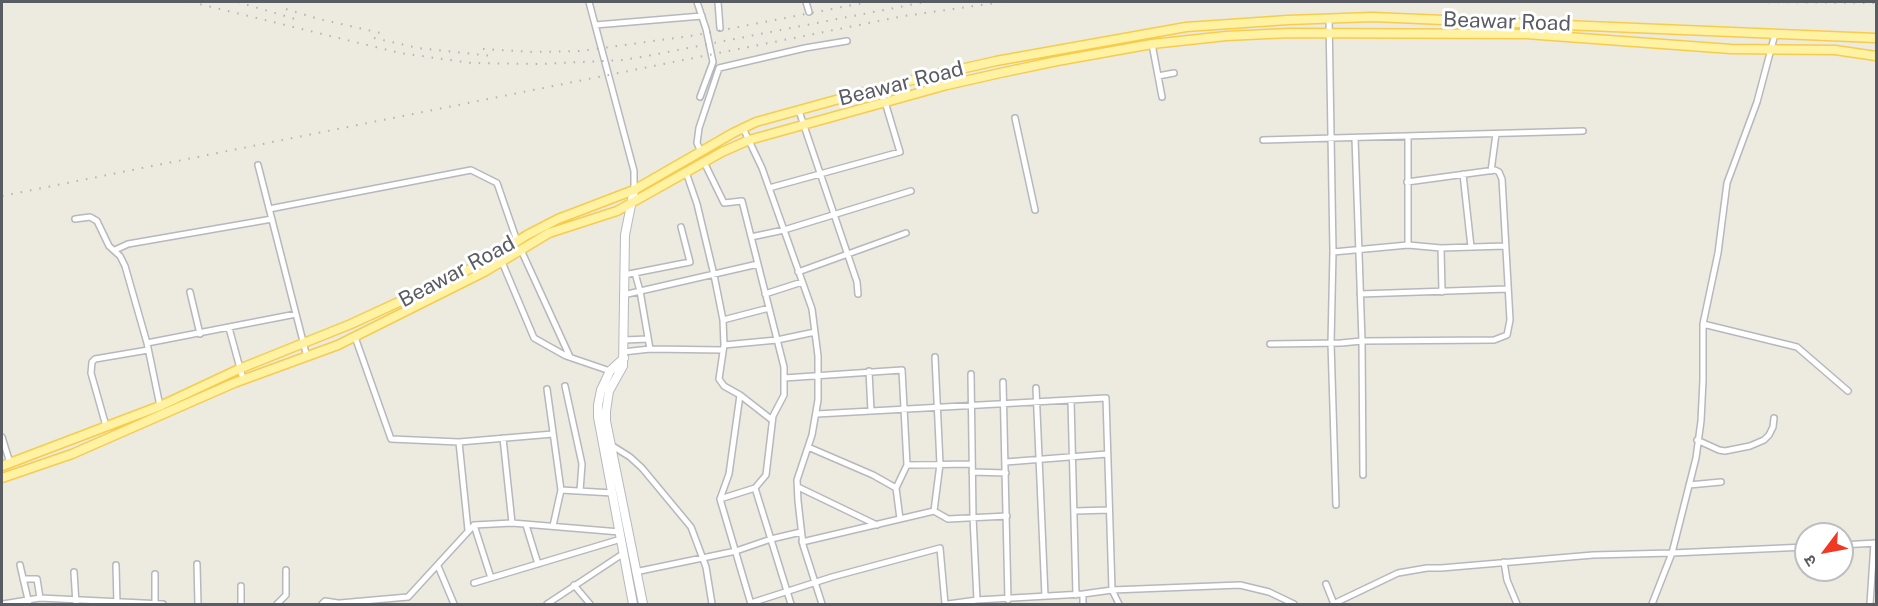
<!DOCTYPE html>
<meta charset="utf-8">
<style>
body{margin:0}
#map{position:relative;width:1878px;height:606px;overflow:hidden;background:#edeae0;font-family:"Public Sans","Noto Sans Devanagari",sans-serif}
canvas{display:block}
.frame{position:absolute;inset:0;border:3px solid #595c62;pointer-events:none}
.north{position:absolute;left:1794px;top:522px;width:60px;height:60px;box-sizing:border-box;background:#fff;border:2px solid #bdbec0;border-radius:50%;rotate:238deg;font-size:16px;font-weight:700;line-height:24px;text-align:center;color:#595c62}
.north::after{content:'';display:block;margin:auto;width:21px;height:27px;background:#f03822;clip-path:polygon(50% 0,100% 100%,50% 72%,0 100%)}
</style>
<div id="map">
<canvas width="1878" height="606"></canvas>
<div class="frame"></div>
<div class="north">उ</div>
</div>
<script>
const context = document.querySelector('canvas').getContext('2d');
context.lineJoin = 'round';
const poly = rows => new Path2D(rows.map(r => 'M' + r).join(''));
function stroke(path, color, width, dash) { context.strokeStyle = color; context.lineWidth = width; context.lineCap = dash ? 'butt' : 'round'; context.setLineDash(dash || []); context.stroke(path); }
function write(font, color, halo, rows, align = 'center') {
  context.font = font + ' "Public Sans",sans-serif'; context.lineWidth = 6; context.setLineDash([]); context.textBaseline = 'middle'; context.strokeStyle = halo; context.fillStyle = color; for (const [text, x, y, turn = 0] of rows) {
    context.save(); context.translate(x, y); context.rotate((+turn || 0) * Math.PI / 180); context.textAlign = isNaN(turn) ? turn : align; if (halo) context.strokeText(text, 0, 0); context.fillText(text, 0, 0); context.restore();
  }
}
const street = poly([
 [589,2,634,171,634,190],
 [697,2,706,29,713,62,700,97],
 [718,2,720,28],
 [806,2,809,12],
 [1329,18,1333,252,1331,343,1336,505],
 [595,25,702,16],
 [1152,44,1162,97],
 [1158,76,1174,73],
 [799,111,857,282,858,294],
 [1015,118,1035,210],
 [743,128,762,168,812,309,818,356,818,400,812,435,797,480,798,501,803,545,822,604],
 [1355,138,1362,341,1363,475],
 [1263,140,1583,131],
 [701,152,697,143,699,128,719,68,805,48,847,41],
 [704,162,724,203,742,201,784,367,784,395,773,416,766,475,755,488,720,499],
 [258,165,296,314],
 [1491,171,1496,134],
 [686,172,697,204,714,275,723,320,724,345,719,379,724,386,740,395,772,420],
 [1463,174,1471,247],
 [769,188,900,152,885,102,879,88],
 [269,209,471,170,497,183,517,241],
 [75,219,90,217,97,221,109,246,120,256,125,266,147,343,160,406],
 [751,237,784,230,911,191],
 [1408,245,1408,137],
 [1441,248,1442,292],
 [115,250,128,244,272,219],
 [521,250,570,357],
 [1333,252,1408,245,1441,248,1505,246],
 [502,262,534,338,566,356,610,371],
 [798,272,906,233],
 [635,273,640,291,650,349],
 [624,275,690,262,681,227],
 [190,292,200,334],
 [765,294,802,282],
 [1360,294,1507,289],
 [623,295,758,264],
 [723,320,769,308],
 [1703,324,1797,347,1848,391],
 [229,328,243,379],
 [355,337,391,439,459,442,553,434],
 [624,340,648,339],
 [147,343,296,314,307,357],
 [1270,344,1341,343,1362,341,1494,340,1507,335,1510,320,1502,179,1499,172,1495,170,1407,182],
 [724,345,777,340,815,332],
 [623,352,650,349,722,350],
 [869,371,871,411],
 [971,374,973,517,977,600],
 [784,378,902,370,907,465,896,488,900,519],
 [1003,382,1008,600],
 [565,386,582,464,580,491],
 [1036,388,1045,596],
 [547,389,561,490,553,526],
 [740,395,729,474,720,499,751,604],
 [1071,401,1076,595],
 [817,414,1106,398,1112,590,1119,604],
 [106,426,91,373,92,362,95,359,148,350],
 [2,437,10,463],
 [503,438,512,523],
 [1697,440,1719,450,1725,451,1750,446,1764,440,1769,435,1773,427,1774,418],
 [459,442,468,530],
 [611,445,630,457,642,468,691,527,706,567,712,604],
 [808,447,873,475,896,488],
 [1006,462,1107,454],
 [907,465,972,464],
 [972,472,1006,473],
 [1689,485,1721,482],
 [798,487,877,525],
 [755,488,791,604],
 [561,490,613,493],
 [934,511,940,464,935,357],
 [1075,511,1109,510],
 [474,525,491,578],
 [526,525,538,564],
 [802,542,934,511,948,519,1007,516],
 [1842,545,1876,543],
 [1504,562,1507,580,1517,604],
 [197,564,198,604],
 [20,565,29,604],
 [116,565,117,604],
 [438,566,454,604],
 [74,572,76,604],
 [635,572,736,551,771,539,801,532],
 [155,574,155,604],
 [23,579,37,579,40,598],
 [474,583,621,539],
 [1326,584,1334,604],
 [574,585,590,604],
 [241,586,241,604],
 [1083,594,1083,604],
 [340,603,408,597,474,525,512,523,620,532],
 [751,603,832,577,940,548,945,604],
 [3,604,40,598,163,604],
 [277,604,286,595,286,570],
 [322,604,325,601,344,604],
 [547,604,624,553],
 [948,604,977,600,1083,594,1112,590,1240,585,1269,592,1294,604],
 [1333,604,1398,573,1427,568,1441,568,1593,555,1672,553,1806,547],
 [1652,604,1672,553,1696,458,1701,421,1703,380,1703,324,1718,253,1727,183,1757,102,1775,34],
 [1870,604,1874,543]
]);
const secondary = poly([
 [634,190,625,235,623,366,609,391,606,411,606,421,643,604],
 [624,358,610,371,601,390,598,405,598,417,633,604]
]);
const primary = poly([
 [2,466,160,406,239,369,351,324,466,271,494,256,527,235,558,219,634,190,733,133,756,122,890,85,996,61,1186,27,1288,20,1372,17,1876,38],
 [2,478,72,454,234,383,338,345,484,272,549,233,617,211,722,152,749,140,947,85,1000,73,1057,61,1152,44,1226,36,1289,33,1526,34,1731,49,1835,50,1876,56]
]);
stroke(street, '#b6b8bd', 8);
stroke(secondary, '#b6b9c0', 10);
stroke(primary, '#f7cc4e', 11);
stroke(street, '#fff', 5);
stroke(secondary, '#fff', 8);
stroke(primary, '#fff2a2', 8);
stroke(poly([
 [191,2,400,53,471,63,539,64,624,60,652,55,925,2],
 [238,2,295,19],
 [1749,2,1876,3],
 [286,9,319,19,385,34],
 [374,38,418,48,492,56],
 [483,49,533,52,581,51,697,35,868,2],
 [2,196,904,16,1002,2]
]), '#b2b3b3', 2, [1.5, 8]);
write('21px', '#595c62', '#fff', [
 ["Beawar Road",1507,22,2],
 ["Beawar Road",901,84,-14],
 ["Beawar Road",457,272,-28]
]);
</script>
